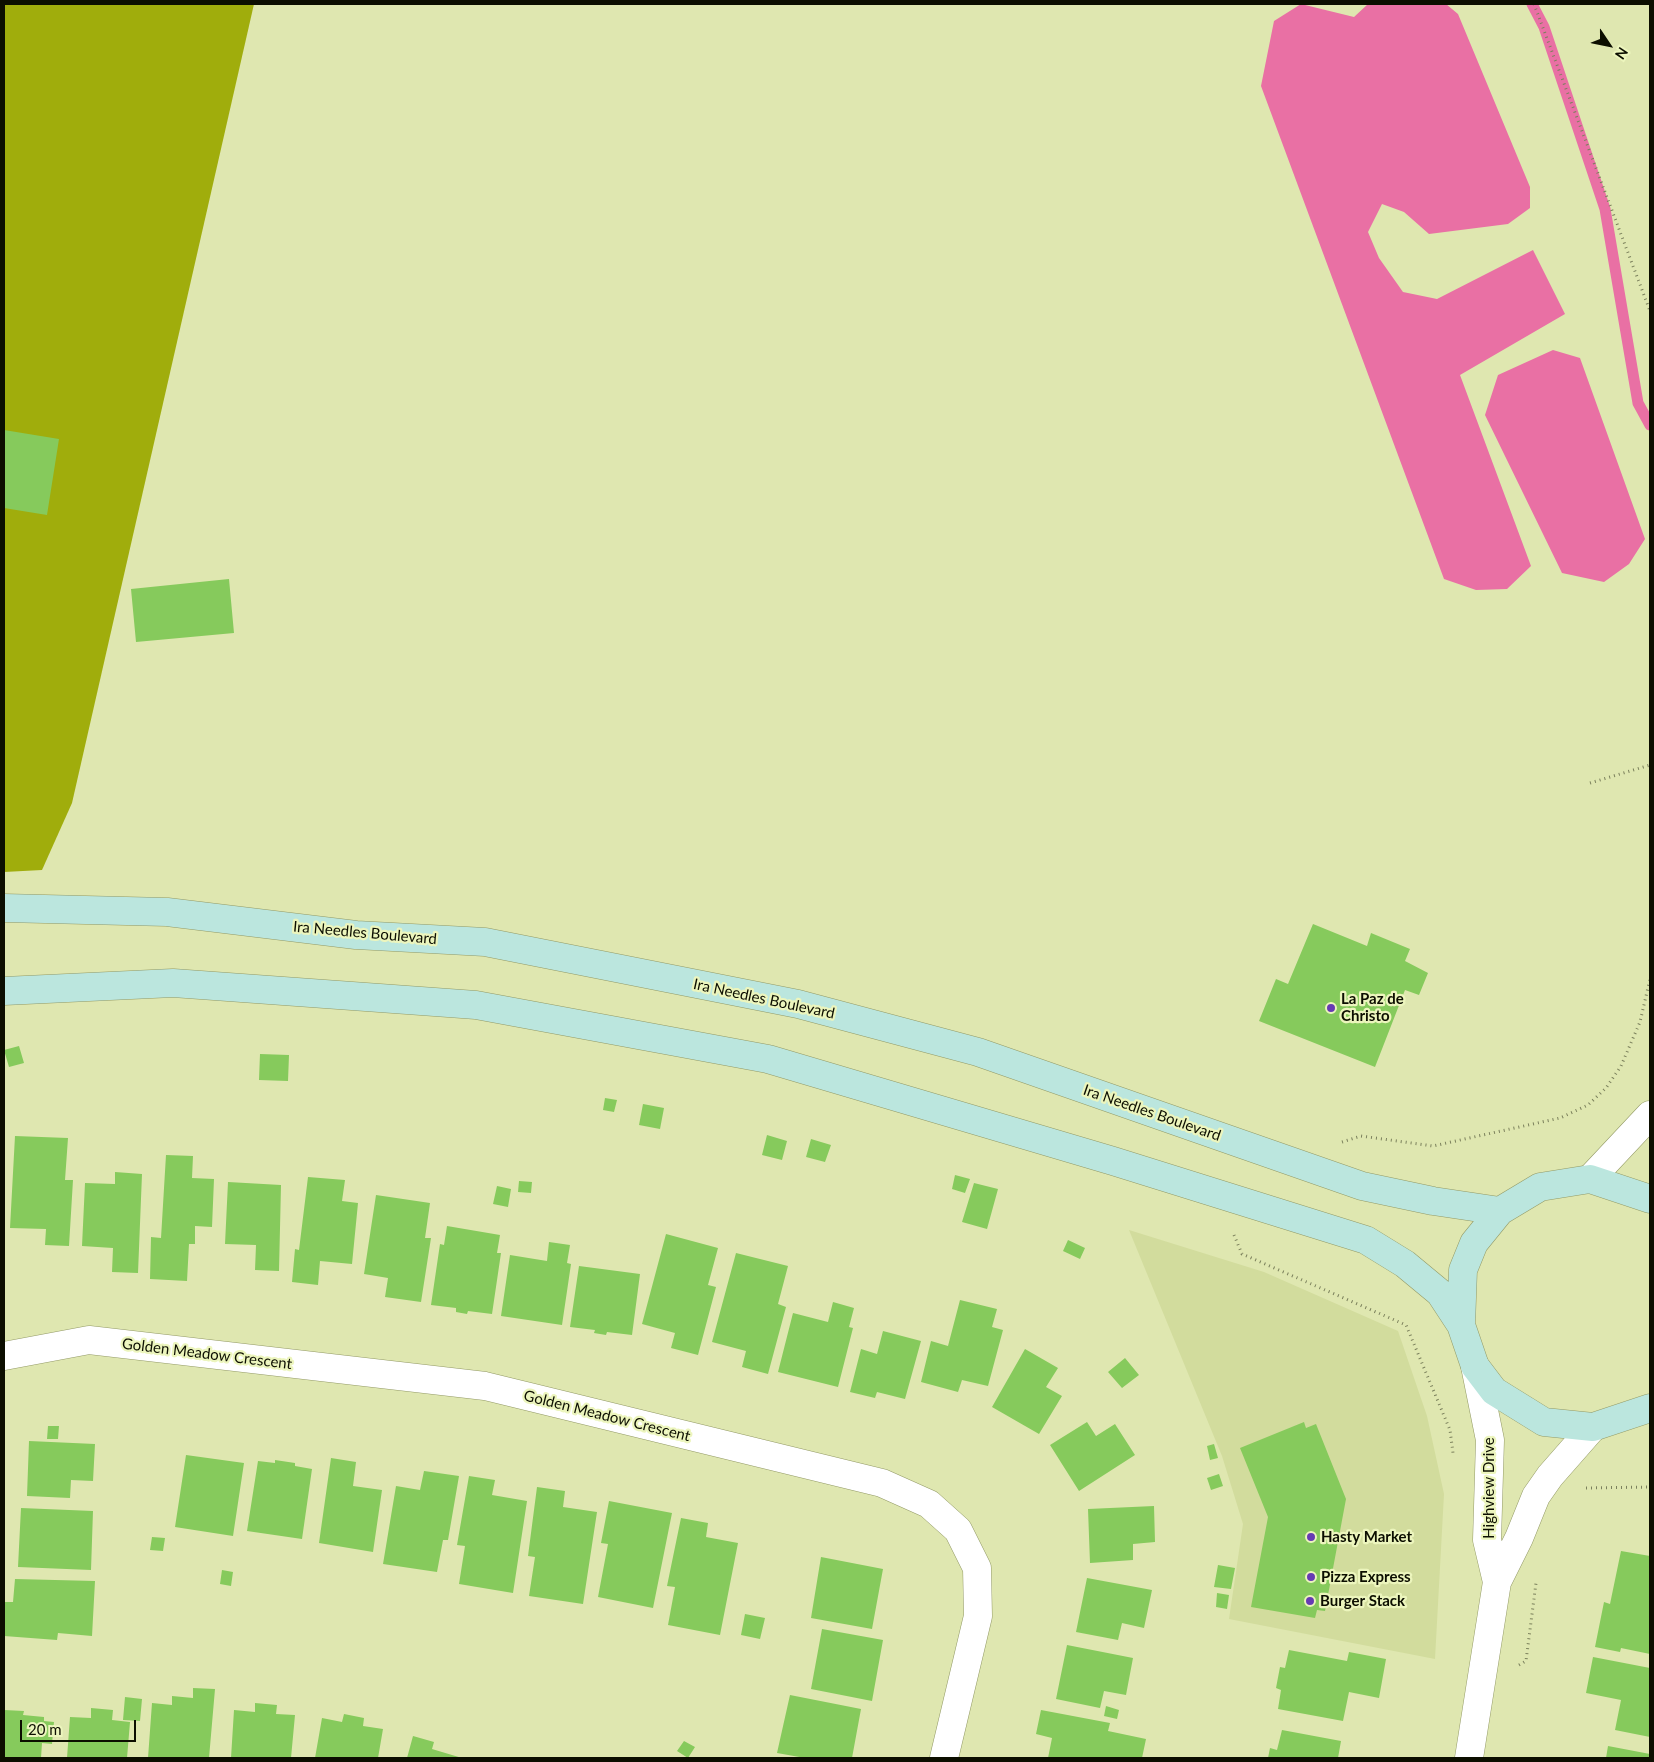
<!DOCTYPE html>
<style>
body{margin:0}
#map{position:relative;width:1654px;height:1762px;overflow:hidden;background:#dfe7b0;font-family:Lato,sans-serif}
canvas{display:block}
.frame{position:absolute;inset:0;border:5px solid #0c0e00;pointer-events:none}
.north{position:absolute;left:1584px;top:20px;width:50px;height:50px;-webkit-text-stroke:4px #ecf5bd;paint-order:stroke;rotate:124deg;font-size:14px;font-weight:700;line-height:20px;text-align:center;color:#0c0e00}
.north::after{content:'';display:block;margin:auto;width:18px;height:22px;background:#0c0e00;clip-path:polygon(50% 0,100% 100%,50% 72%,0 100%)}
.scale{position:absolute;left:20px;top:1720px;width:116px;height:22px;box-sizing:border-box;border:2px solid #0c0e00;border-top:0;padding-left:6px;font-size:15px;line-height:18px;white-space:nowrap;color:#0c0e00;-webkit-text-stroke:4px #ecf5bd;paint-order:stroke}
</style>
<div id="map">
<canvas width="1654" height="1762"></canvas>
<div class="frame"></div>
<div class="north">N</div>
<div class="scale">20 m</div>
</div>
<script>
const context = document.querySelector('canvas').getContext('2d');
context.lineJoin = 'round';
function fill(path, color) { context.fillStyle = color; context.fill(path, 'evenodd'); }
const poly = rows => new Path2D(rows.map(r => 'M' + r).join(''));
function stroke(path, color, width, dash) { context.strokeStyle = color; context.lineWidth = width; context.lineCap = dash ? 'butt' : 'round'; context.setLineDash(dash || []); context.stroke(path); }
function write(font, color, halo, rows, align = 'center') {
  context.font = font + ' Lato,sans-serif'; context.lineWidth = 4.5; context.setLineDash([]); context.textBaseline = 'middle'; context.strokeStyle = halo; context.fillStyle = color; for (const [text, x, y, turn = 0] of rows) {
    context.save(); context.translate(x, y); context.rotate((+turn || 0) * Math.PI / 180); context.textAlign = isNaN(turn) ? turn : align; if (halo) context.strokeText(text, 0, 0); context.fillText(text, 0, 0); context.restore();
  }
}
fill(poly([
 [1129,1230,1264,1272,1398,1331,1427,1416,1444,1494,1435,1659,1229,1619,1243,1524,1222,1456]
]), '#d2dc9d');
fill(poly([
 [4,4,254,4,72,803,42,870,4,872]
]), '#a0ad0c');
fill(poly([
 [1301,4,1354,17,1368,4,1446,4,1458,14,1530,187,1530,208,1508,224,1429,234,1404,212,1382,204,1368,232,1379,258,1403,292,1437,299,1533,250,1565,314,1460,375,1531,566,1507,589,1476,590,1444,579,1261,86,1274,21],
 [1553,350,1580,358,1645,539,1629,564,1604,582,1562,573,1485,415,1498,375]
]), '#e970a4');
stroke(poly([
 [1532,4,1544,27,1605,209,1638,403,1650,425]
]), '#e970a4', 11);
fill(poly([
 [4,430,59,439,47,515,4,508],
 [229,579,234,633,136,642,131,589],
 [1313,924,1367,946,1371,933,1410,949,1405,961,1428,973,1419,995,1405,990,1375,1067,1259,1021,1276,979,1288,984],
 [19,1046,24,1063,9,1067,4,1050],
 [260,1054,289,1055,288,1081,259,1080],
 [605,1098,617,1100,614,1112,603,1110],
 [643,1104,664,1108,660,1129,639,1125],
 [767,1135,787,1141,782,1160,762,1155],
 [15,1136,68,1138,65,1180,73,1180,69,1246,45,1245,46,1229,10,1228],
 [811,1139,831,1145,825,1162,806,1157],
 [166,1155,193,1156,192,1178,214,1179,212,1227,195,1226,195,1244,189,1244,187,1281,150,1279,151,1237,161,1238],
 [115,1172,142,1174,138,1273,112,1272,113,1248,82,1246,85,1183,115,1184],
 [955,1175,970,1179,965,1193,952,1189],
 [308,1177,345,1180,342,1201,358,1203,352,1264,320,1261,318,1285,292,1282,295,1249,299,1250],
 [519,1181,532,1182,531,1193,518,1192],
 [228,1182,281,1185,279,1271,255,1270,256,1245,225,1244],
 [974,1183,998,1189,987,1229,962,1222],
 [497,1186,511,1189,508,1207,493,1204],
 [376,1195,430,1203,425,1238,431,1238,421,1302,385,1297,388,1278,364,1274],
 [447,1226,500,1235,497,1253,501,1253,492,1314,468,1311,467,1314,456,1312,456,1308,431,1305,440,1244,444,1245],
 [666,1234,718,1248,708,1285,716,1287,698,1355,671,1348,675,1333,642,1324],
 [1068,1240,1085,1248,1080,1259,1063,1251],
 [549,1242,570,1245,567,1263,571,1264,562,1325,501,1316,510,1255,547,1261],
 [736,1253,788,1266,778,1304,786,1307,768,1374,742,1367,746,1351,712,1342],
 [579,1266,640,1274,632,1335,607,1332,606,1335,594,1333,595,1330,570,1327],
 [960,1300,997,1309,992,1327,1003,1330,988,1386,962,1380,958,1392,921,1382,931,1341,948,1346],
 [833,1302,854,1308,849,1327,853,1328,838,1387,778,1372,793,1313,828,1322],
 [883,1331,921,1341,905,1399,877,1392,875,1398,850,1392,861,1349,877,1354],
 [1025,1349,1058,1368,1046,1387,1062,1396,1039,1434,992,1407],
 [1125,1358,1139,1375,1122,1388,1108,1372],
 [1087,1422,1096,1436,1115,1424,1135,1455,1079,1491,1050,1445],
 [1304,1422,1306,1428,1316,1424,1346,1499,1325,1611,1317,1610,1315,1618,1251,1607,1268,1517,1240,1448],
 [48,1426,59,1426,58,1439,47,1439],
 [29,1441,95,1444,93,1481,71,1480,70,1498,27,1496],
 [1214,1444,1218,1458,1210,1460,1207,1446],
 [186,1455,244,1463,233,1536,175,1527],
 [331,1458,356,1462,353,1486,382,1490,373,1552,319,1543],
 [275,1460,295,1463,295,1466,312,1469,302,1539,247,1531,258,1461,275,1463],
 [424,1471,459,1476,448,1540,443,1540,437,1572,383,1564,396,1486,420,1490],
 [1219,1474,1223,1486,1211,1490,1207,1478],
 [469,1476,495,1480,492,1495,527,1501,513,1593,459,1584,465,1546,457,1545],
 [537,1487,565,1491,563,1507,597,1512,583,1604,529,1596,535,1557,528,1556],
 [609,1501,672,1513,653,1608,598,1597,608,1544,601,1543],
 [1154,1506,1155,1542,1133,1544,1133,1560,1090,1563,1088,1509],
 [21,1508,93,1511,91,1570,18,1567],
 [681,1518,708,1523,706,1537,738,1543,720,1635,668,1625,675,1587,667,1586],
 [152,1537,165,1538,163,1551,150,1550],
 [1621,1551,1650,1556,1650,1654,1621,1648,1620,1652,1595,1647,1604,1602,1610,1604],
 [821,1557,883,1569,872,1629,811,1618],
 [1218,1565,1235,1568,1231,1589,1214,1587],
 [222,1570,233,1572,231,1586,220,1584],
 [1087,1578,1152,1590,1144,1628,1122,1623,1118,1640,1076,1632],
 [15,1579,95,1581,92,1636,58,1633,57,1640,4,1636,4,1602,13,1602],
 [1217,1593,1229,1595,1227,1609,1216,1607],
 [745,1614,765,1618,760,1639,741,1635],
 [822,1629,883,1640,872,1701,811,1689],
 [1067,1645,1133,1658,1126,1695,1104,1691,1100,1708,1056,1699],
 [1289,1650,1347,1661,1349,1652,1386,1659,1379,1698,1349,1692,1343,1721,1278,1709,1281,1690,1276,1688,1280,1667,1285,1668],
 [1593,1657,1650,1668,1650,1737,1615,1730,1621,1700,1586,1693],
 [193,1688,215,1689,209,1758,148,1758,152,1703,172,1705,172,1696,193,1698],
 [790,1695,861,1709,852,1758,805,1758,777,1753],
 [125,1697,142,1699,140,1721,123,1720],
 [255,1703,277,1705,276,1714,295,1715,291,1758,231,1758,234,1710,255,1712],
 [1106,1706,1119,1710,1117,1719,1104,1716],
 [91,1708,113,1710,112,1720,130,1722,127,1758,67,1758,70,1717,91,1718],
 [4,1710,24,1711,23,1715,44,1717,44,1721,54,1722,52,1744,42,1743,41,1758,4,1758],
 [1041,1710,1110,1723,1108,1731,1146,1739,1142,1758,1048,1758,1052,1738,1036,1734],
 [344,1714,364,1718,363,1726,383,1729,378,1758,315,1758,322,1718,342,1722],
 [1282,1730,1341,1741,1338,1758,1268,1758,1270,1748,1277,1750],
 [413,1736,434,1742,432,1749,462,1758,407,1758],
 [684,1741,695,1747,688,1758,677,1751],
 [1608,1746,1650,1754,1650,1758,1606,1758]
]), '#86ca5c');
const minor = poly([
 [1590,1179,1650,1115],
 [4,1356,89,1340,485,1386,882,1483,929,1504,958,1530,977,1568,978,1616,944,1758],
 [1475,1366,1490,1440,1487,1540,1497,1582],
 [1469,1758,1497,1582,1519,1538,1536,1496,1550,1476,1593,1427]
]);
const secondary = poly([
 [4,908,167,912,356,935,485,942,798,1004,978,1052,1362,1186,1433,1201,1500,1211],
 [4,991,173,983,476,1005,768,1059,1113,1161,1366,1240,1405,1264,1440,1293,1461,1325],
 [1650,1199,1590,1179,1540,1187,1500,1211,1474,1243,1463,1270,1461,1325,1475,1366,1494,1391,1544,1422,1593,1427,1650,1408]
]);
stroke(minor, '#939a66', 29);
stroke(secondary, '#939a66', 29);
stroke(poly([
 [1534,4,1650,311],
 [1590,783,1650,765],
 [1342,1142,1361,1136,1433,1146,1560,1118,1588,1105,1606,1088,1621,1066,1640,1022,1650,979],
 [1234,1235,1242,1254,1406,1325,1450,1430,1453,1453],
 [1586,1488,1650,1487],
 [1519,1665,1526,1661,1536,1583]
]), '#7b805c', 3, [1, 4]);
stroke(minor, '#fff', 28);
stroke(secondary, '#bbe6de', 28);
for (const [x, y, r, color] of [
 [1331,1008,5,"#663bb3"],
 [1311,1537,5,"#663bb3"],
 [1311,1577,5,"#663bb3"],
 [1310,1601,5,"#663bb3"]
]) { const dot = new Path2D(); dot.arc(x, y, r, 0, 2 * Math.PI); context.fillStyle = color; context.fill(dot); stroke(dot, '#ecf5bd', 2); }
write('15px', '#0c0e00', '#ecf5bd', [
 ["Ira Needles Boulevard",365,933,5],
 ["Ira Needles Boulevard",764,999,12],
 ["Ira Needles Boulevard",1152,1113,19],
 ["Golden Meadow Crescent",207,1354,7],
 ["Golden Meadow Crescent",607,1416,14],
 ["Highview Drive",1489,1488,-90]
]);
write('bold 15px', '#0c0e00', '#ecf5bd', [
 ["La Paz de",1341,999],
 ["Christo",1341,1016],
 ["Hasty Market",1321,1537],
 ["Pizza Express",1321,1577],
 ["Burger Stack",1320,1601]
], 'left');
</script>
